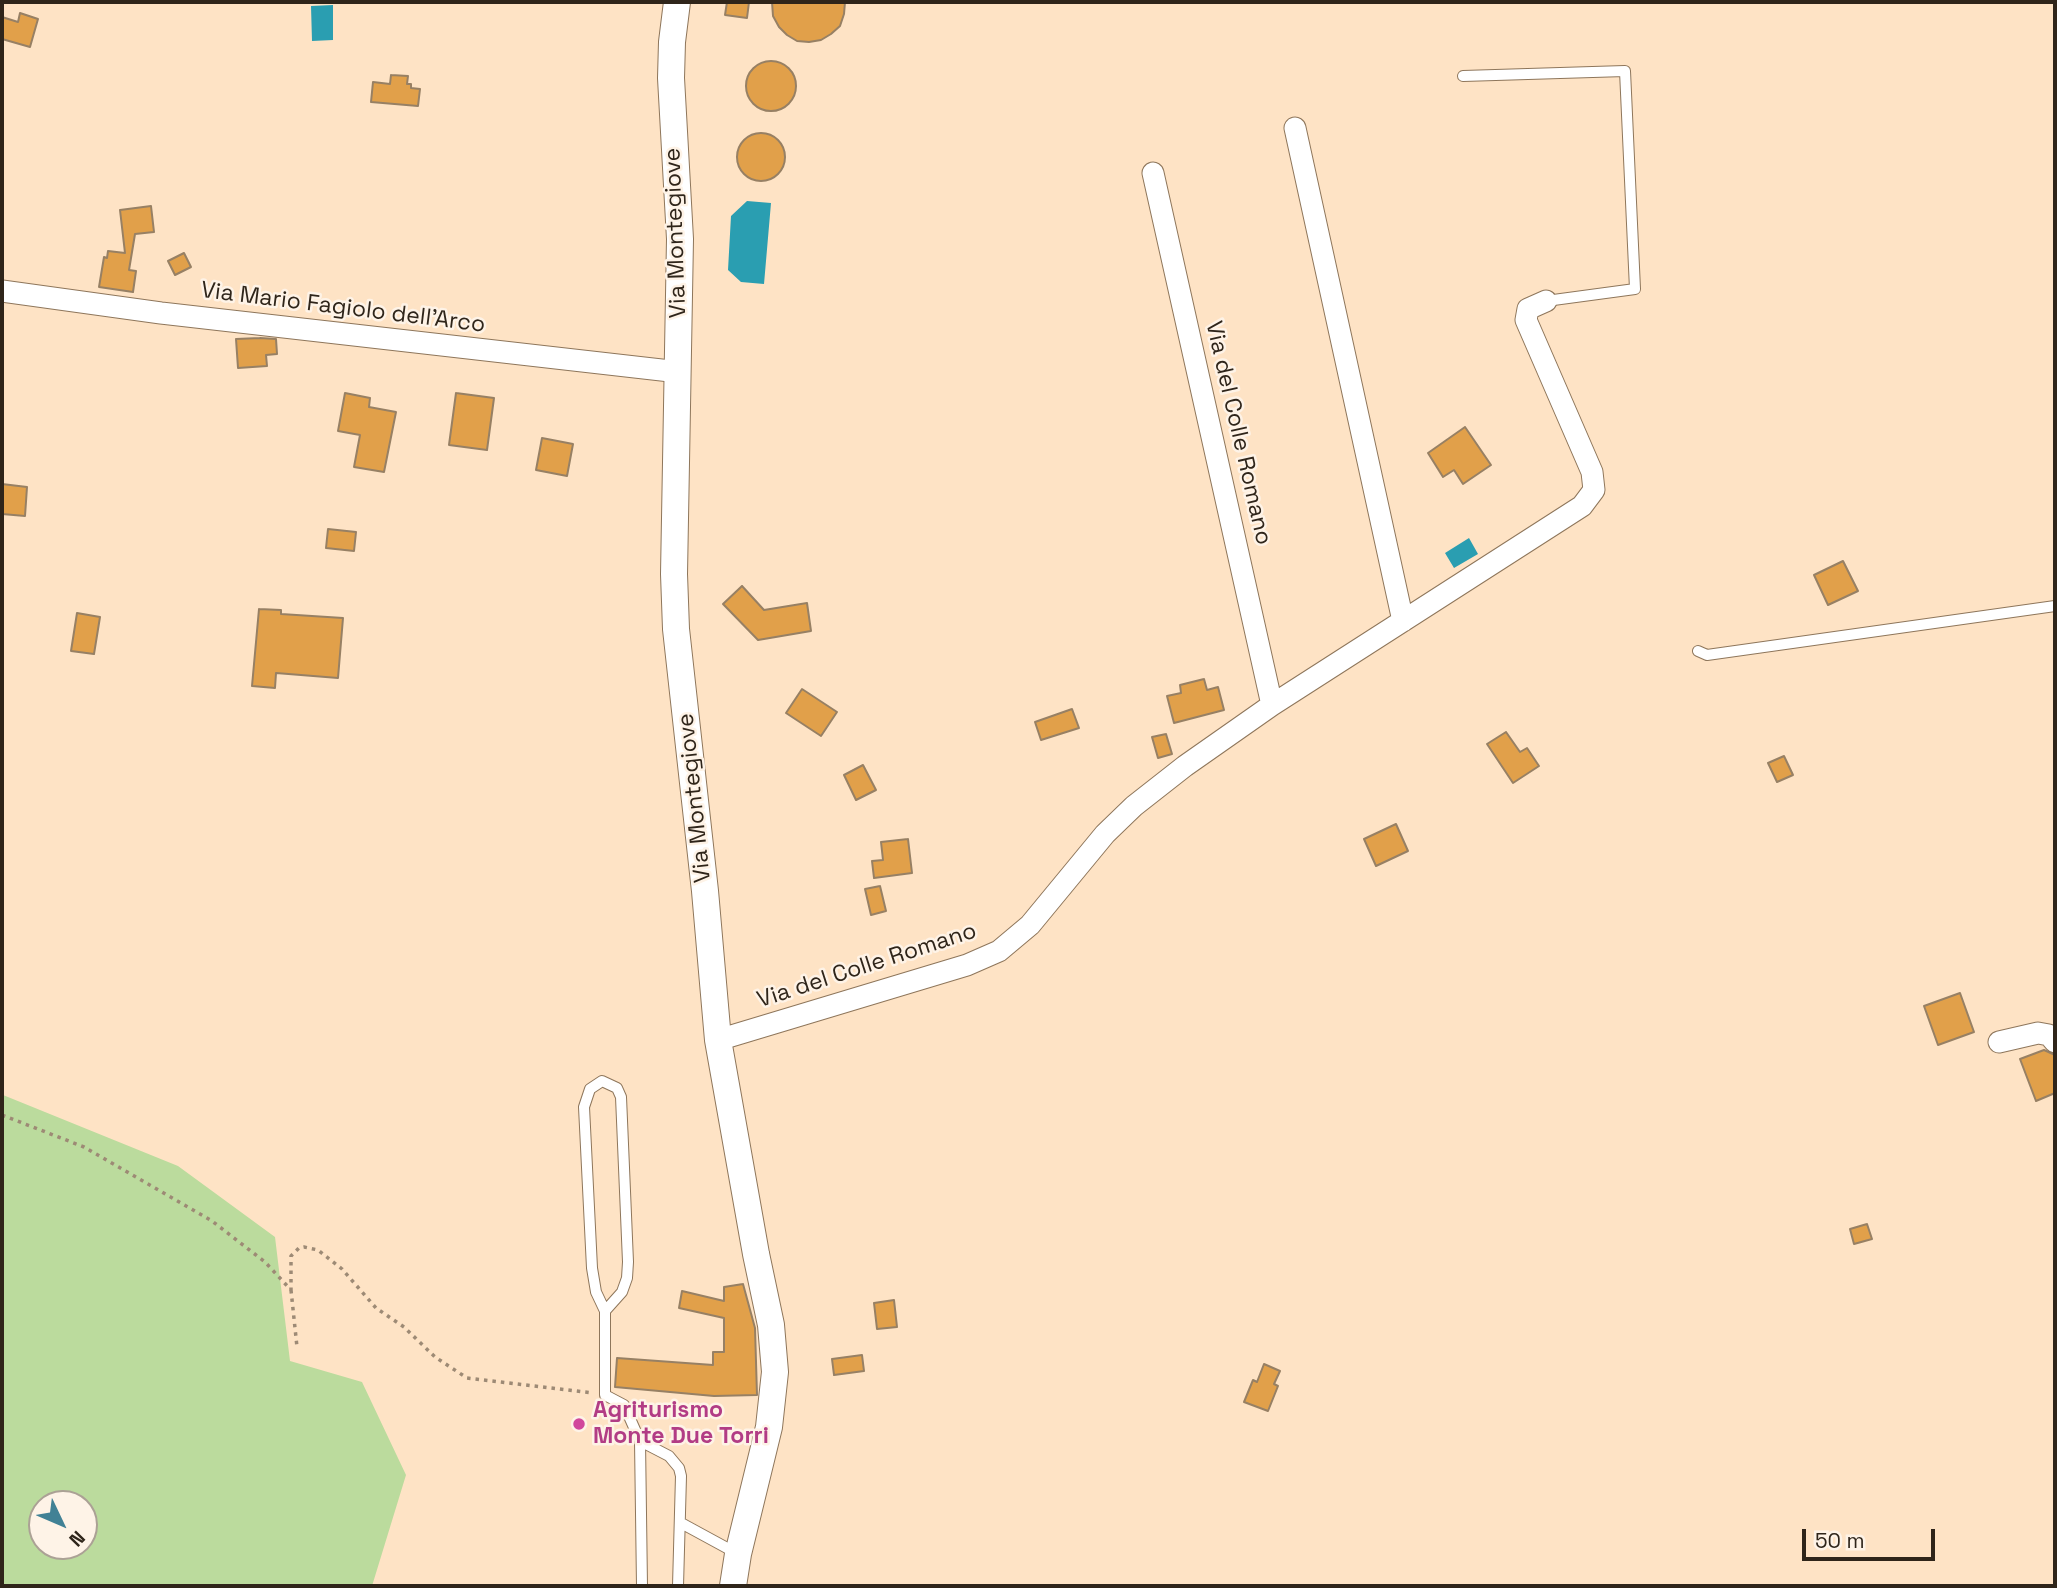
<!DOCTYPE html>
<style>
body{margin:0}
#map{position:relative;width:2057px;height:1588px;overflow:hidden;background:#fee3c5;font-family:"Space Grotesk",sans-serif}
canvas{display:block}
.frame{position:absolute;inset:0;border:4px solid #2f251a;pointer-events:none}
.north{position:absolute;left:28px;top:1490px;width:70px;height:70px;box-sizing:border-box;background:#fef3e7;border:2px solid #aba195;border-radius:50%;rotate:134deg;font-size:19px;font-weight:700;line-height:28px;text-align:center;color:#2f251a}
.north::after{content:'';display:block;margin:auto;width:24px;height:32px;background:#418195;clip-path:polygon(50% 0,100% 100%,50% 72%,0 100%)}
.scale{position:absolute;left:1802px;top:1529px;width:133px;height:32px;box-sizing:border-box;border:4px solid #2f251a;border-top:0;padding-left:9px;font-size:21px;line-height:24px;white-space:nowrap;color:#2f251a;-webkit-text-stroke:5px #fef3e7;paint-order:stroke}
</style>
<div id="map">
<canvas width="2057" height="1588"></canvas>
<div class="frame"></div>
<div class="north">N</div>
<div class="scale">50 m</div>
</div>
<script>
const context = document.querySelector('canvas').getContext('2d');
context.lineJoin = 'round';
function fill(path, color) { context.fillStyle = color; context.fill(path, 'evenodd'); }
const poly = rows => new Path2D(rows.map(r => 'M' + r).join(''));
function stroke(path, color, width, dash) { context.strokeStyle = color; context.lineWidth = width; context.lineCap = dash ? 'butt' : 'round'; context.setLineDash(dash || []); context.stroke(path); }
function write(font, color, halo, rows, align = 'center') {
  context.font = font + ' "Space Grotesk",sans-serif'; context.lineWidth = 5; context.setLineDash([]); context.textBaseline = 'middle'; context.strokeStyle = halo; context.fillStyle = color; for (const [text, x, y, turn = 0] of rows) {
    context.save(); context.translate(x, y); context.rotate((+turn || 0) * Math.PI / 180); context.textAlign = isNaN(turn) ? turn : align; if (halo) context.strokeText(text, 0, 0); context.fillText(text, 0, 0); context.restore();
  }
}
fill(poly([
 [3,1095,178,1166,275,1237,290,1361,362,1382,406,1475,372,1586,2,1586],
 [42,1504,84,1504,84,1546,42,1546]
]), '#bbdb9d');
fill(poly([
 [333,5,333,40,312,41,311,6],
 [747,201,771,203,764,284,741,282,728,270,731,216],
 [1469,538,1478,554,1454,568,1445,553]
]), '#2a9eb1');
const building = poly([
 [727,2,749,2,747,18,725,15,727,2],
 [772,2,845,2,844,14,840,26,831,34,821,40,809,42,797,41,787,35,779,27,773,16,772,2],
 [20,13,38,19,30,47,2,39,2,17,18,22,20,13],
 '746 86a25 25 0 1 1 50 0a25 25 0 1 1-50 0Z',
 [391,75,408,76,407,84,411,84,411,88,420,89,418,106,371,102,373,82,390,84,391,75],
 '737 157a24 24 0 1 1 48 0a24 24 0 1 1-48 0Z',
 [151,206,154,232,135,234,129,270,136,271,133,292,99,287,104,257,107,258,108,251,125,253,120,210,151,206],
 [184,253,191,267,175,275,168,261,184,253],
 [260,338,276,339,277,354,266,355,267,366,238,368,236,339,260,338],
 [345,393,370,398,369,407,396,412,384,472,354,467,360,435,338,431,345,393],
 [456,393,494,398,487,450,449,445,456,393],
 [1465,427,1491,465,1463,484,1454,470,1443,477,1428,453,1465,427],
 [542,438,573,444,567,476,536,470,542,438],
 [2,484,27,487,25,516,2,514,2,484],
 [328,529,356,532,354,551,326,548,328,529],
 [1843,561,1858,591,1828,605,1814,575,1843,561],
 [742,586,764,610,807,603,811,631,758,640,723,604,742,586],
 [259,609,281,610,281,614,343,618,338,678,276,673,275,688,252,686,259,609],
 [77,613,100,617,94,654,71,651,77,613],
 [1204,679,1207,690,1218,687,1224,710,1174,723,1167,696,1181,693,1180,685,1204,679],
 [802,689,837,712,821,736,786,713,802,689],
 [1072,709,1079,728,1041,740,1035,722,1072,709],
 [1506,732,1520,752,1527,748,1539,766,1513,783,1487,744,1506,732],
 [1166,734,1172,754,1158,758,1152,737,1166,734],
 [1784,756,1793,775,1777,782,1768,763,1784,756],
 [863,765,876,790,856,800,844,775,863,765],
 [1396,824,1408,851,1376,866,1364,839,1396,824],
 [908,839,912,873,874,878,872,861,883,860,881,842,908,839],
 [880,886,886,911,871,915,865,889,880,886],
 [1960,993,1974,1032,1938,1045,1924,1006,1960,993],
 [2044,1050,2055,1055,2055,1093,2036,1101,2020,1059,2044,1050],
 [1867,1224,1872,1239,1854,1244,1850,1229,1867,1224],
 [743,1284,755,1328,757,1395,714,1396,615,1387,617,1358,713,1365,713,1352,724,1352,724,1318,679,1308,682,1291,724,1301,724,1287,743,1284],
 [894,1300,897,1327,877,1329,874,1303,894,1300],
 [862,1355,864,1371,834,1375,832,1359,862,1355],
 [1264,1364,1280,1371,1274,1384,1278,1386,1268,1411,1244,1402,1253,1380,1257,1382,1264,1364]
]);
fill(building, '#e1a04a');
stroke(building, '#978064', 2);
const service = poly([
 [1463,76,1625,71,1635,289,1546,301],
 [1698,651,1707,655,2055,606],
 [605,1311,622,1292,627,1278,628,1262,621,1097,617,1088,602,1081,590,1089,584,1107,592,1268,596,1292,605,1311,605,1395,624,1405,640,1441],
 [681,1523,738,1554],
 [642,1586,640,1441,669,1456,679,1468,681,1476,678,1586]
]);
const minor = poly([
 [1295,128,1403,621],
 [1153,173,1272,705],
 [2,291,161,313,679,372],
 [718,1040,967,965,999,951,1030,925,1105,834,1134,806,1185,766,1272,705,1582,506,1594,490,1592,472,1526,320,1528,309,1546,301],
 [1999,1042,2038,1033,2049,1035,2055,1042]
]);
const tertiary = poly([
 [677,2,672,42,671,78,680,239,674,574,676,629,705,891,718,1040,756,1254,771,1325,775,1372,769,1427,738,1554,733,1586]
]);
stroke(service, '#8e765b', 12);
stroke(minor, '#8e765b', 23);
stroke(tertiary, '#8e765b', 28);
stroke(poly([
 [2,1115,84,1147,212,1221,265,1262,291,1290,291,1256,299,1248,304,1247,318,1250,342,1269,376,1308,404,1327,435,1357,467,1378,593,1393],
 [291,1290,297,1347]
]), '#9d8a75', 3.5, [3.5, 5]);
stroke(service, '#fff', 10);
stroke(minor, '#fff', 21);
stroke(tertiary, '#fff', 26);
for (const [x, y, r, color] of [
 [579,1424,7,"#d1479c"]
]) { const dot = new Path2D(); dot.arc(x, y, r, 0, 2 * Math.PI); context.fillStyle = color; context.fill(dot); stroke(dot, '#fef3e7', 2.5); }
write('23px', '#2f251a', '#fef3e7', [
 ["Via Montegiove",676,233,-92],
 ["Via Mario Fagiolo dell'Arco",343,308,7],
 ["Via del Colle Romano",1238,433,77],
 ["Via Montegiove",695,798,-96],
 ["Via del Colle Romano",867,966,-18]
]);
write('bold 23px', '#b23c85', '#fef3e7', [
 ["Agriturismo",593,1411],
 ["Monte Due Torri",593,1437]
], 'left');
</script>
